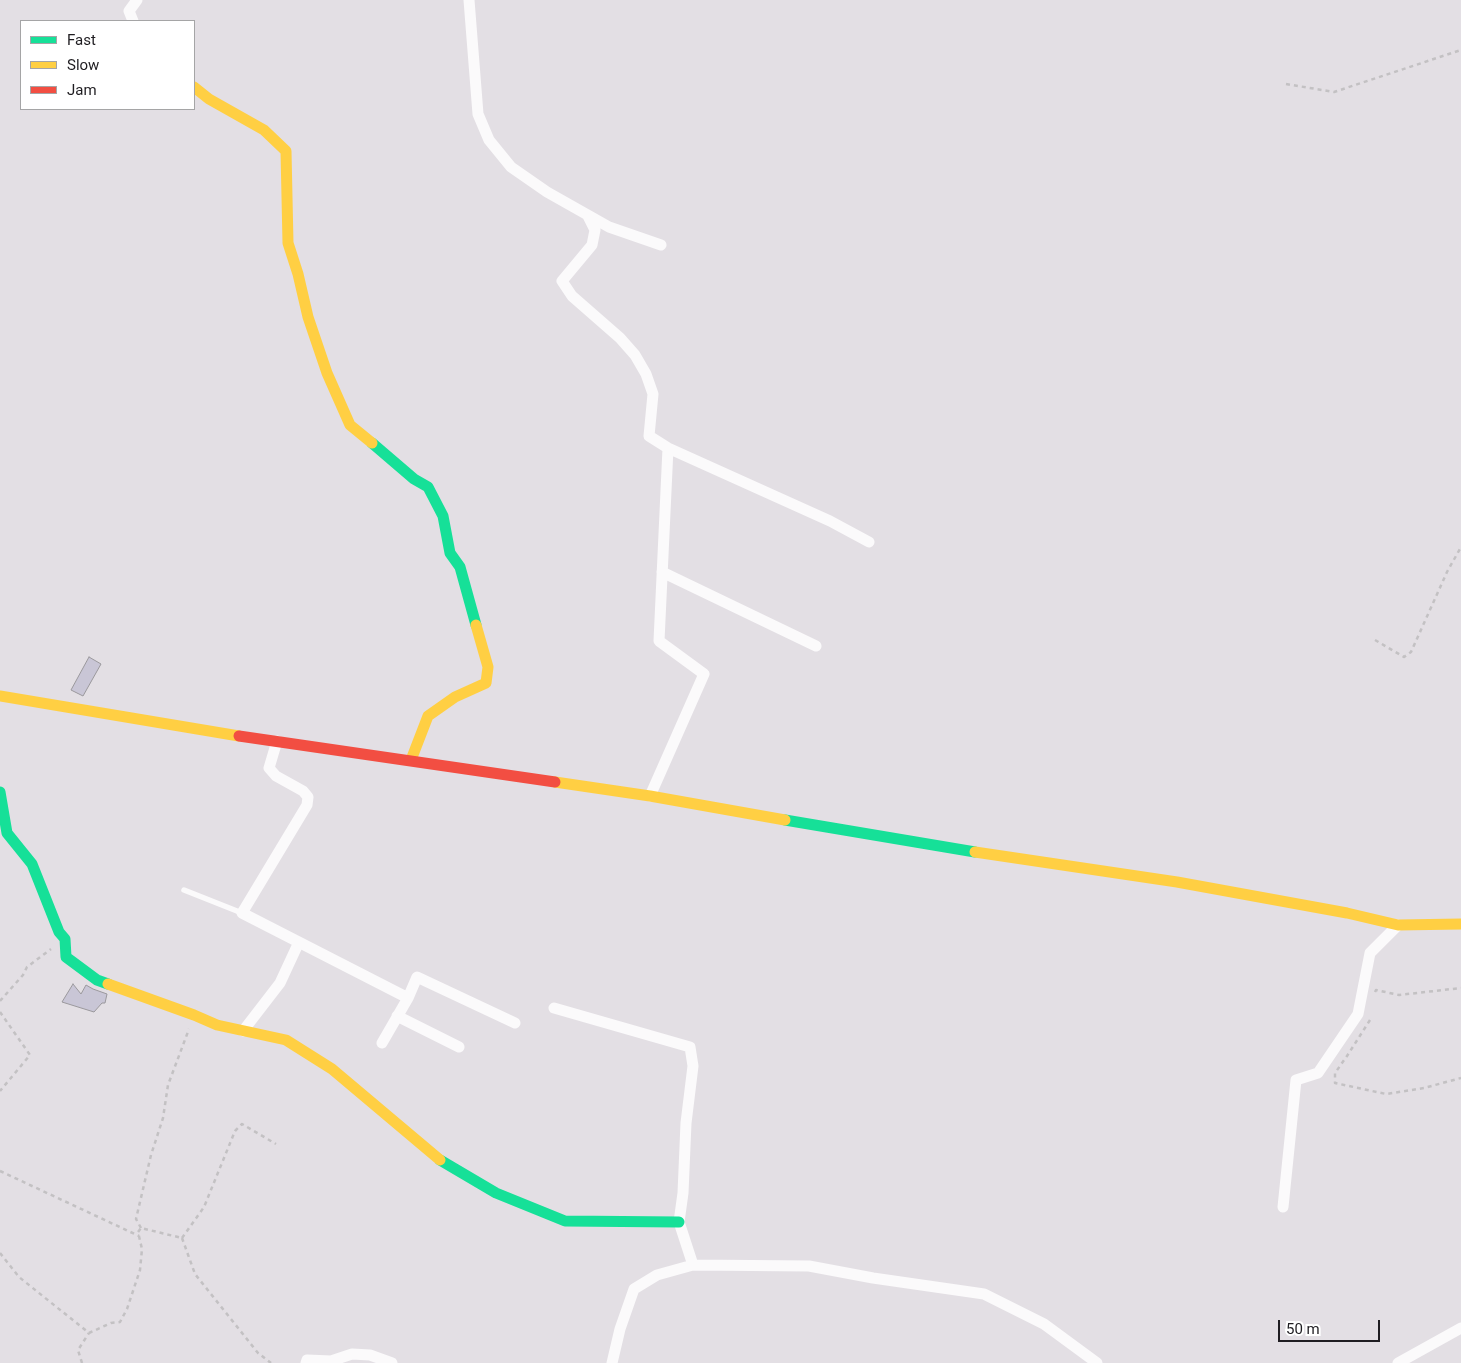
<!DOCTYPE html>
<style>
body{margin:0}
#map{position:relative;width:1461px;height:1363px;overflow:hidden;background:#e3dfe4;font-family:Roboto,sans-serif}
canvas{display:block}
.legend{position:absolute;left:20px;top:20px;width:175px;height:90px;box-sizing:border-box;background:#fff;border:1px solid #a5a5a6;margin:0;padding:6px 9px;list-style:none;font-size:15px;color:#1f1d21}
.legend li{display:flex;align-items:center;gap:10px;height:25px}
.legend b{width:25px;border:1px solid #a5a5a6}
.scale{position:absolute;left:1278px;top:1320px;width:102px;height:22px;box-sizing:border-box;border:2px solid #1f1d21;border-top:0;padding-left:6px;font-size:15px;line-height:18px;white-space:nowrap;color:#1f1d21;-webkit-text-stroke:4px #fff;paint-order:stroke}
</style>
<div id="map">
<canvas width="1461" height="1363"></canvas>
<ul class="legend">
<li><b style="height:6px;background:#16e098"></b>Fast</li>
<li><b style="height:6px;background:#ffcf43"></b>Slow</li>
<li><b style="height:6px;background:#f24e42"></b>Jam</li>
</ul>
<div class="scale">50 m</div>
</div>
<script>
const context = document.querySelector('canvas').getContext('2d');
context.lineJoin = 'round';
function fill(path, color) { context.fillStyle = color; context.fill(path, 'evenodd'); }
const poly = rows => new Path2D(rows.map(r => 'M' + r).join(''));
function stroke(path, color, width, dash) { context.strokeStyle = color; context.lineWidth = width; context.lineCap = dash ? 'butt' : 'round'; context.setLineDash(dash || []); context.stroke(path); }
const building = poly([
 [89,657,101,664,83,696,71,690,89,657],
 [73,984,81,994,86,985,93,989,107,994,105,1003,102,1003,94,1012,62,1002,73,984]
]);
fill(building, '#c9c6d6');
stroke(building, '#9a989c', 1);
stroke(poly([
 [1286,84,1334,92,1461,50],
 [1375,640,1404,657,1411,652,1447,572,1461,547],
 [1375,992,1376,990,1399,995,1461,988],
 [0,1001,23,975,27,967,51,949],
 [0,1012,30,1055,0,1091],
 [1370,1020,1347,1056,1335,1073,1335,1083,1386,1094,1424,1088,1461,1078],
 [0,1171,139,1236],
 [141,1228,136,1219,151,1155,163,1118,168,1085,189,1029],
 [182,1238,204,1207,235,1131,242,1124,276,1144],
 [182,1238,195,1274,258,1353,271,1363],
 [0,1253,19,1277,89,1333,111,1323,120,1322,127,1309,140,1270,142,1249,138,1232,141,1228,182,1238],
 [82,1363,78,1350,89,1333]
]), '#c3c1c3', 2.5, [4, 4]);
stroke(poly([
 [184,890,242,913]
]), '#fbfafb', 5.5);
stroke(poly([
 [469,0,478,114,489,140,511,167,547,192,609,227,661,245],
 [133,21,129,11,137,0],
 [588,216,595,230,592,245,562,281,572,296,620,338,635,355,646,374,653,394,649,436,668,448,830,521,869,542],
 [662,572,816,646],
 [277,741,269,768,276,776,303,791,308,797,307,805,242,913,408,998,417,977,515,1023],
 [650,796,704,674,659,641,668,448],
 [554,1008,690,1047,693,1066,686,1123,683,1193,679,1222,693,1265,809,1266,873,1278,984,1294,1044,1324,1097,1363],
 [397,1016,459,1047],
 [243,1031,280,983,299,942],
 [382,1043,408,998],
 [1283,1207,1296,1080,1318,1073,1358,1014,1370,953,1398,925],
 [306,1363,307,1360,331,1361,352,1354,370,1355,392,1363],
 [612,1363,620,1329,634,1289,657,1275,693,1265],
 [1398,1363,1461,1328]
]), '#fbfafb', 11);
stroke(poly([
 [372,443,414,479,428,487,443,516,450,553,460,567,476,625],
 [0,792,7,833,32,864,59,932,65,939,66,957,97,980,108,984],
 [785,820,975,852],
 [440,1160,496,1193,565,1221,679,1222]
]), '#16e098', 11);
stroke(poly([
 [194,87,209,99,264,130,286,151,288,243,298,274,308,317,327,373,350,425,372,443],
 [0,696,239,736],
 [411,760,428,716,455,697,486,683,488,667,476,625],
 [555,782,650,796,785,820],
 [975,852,1177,882,1347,913,1398,925,1461,924],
 [108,984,194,1015,217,1025,286,1040,332,1069,440,1160]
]), '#ffcf43', 11);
stroke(poly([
 [239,736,555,782]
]), '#f24e42', 11);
</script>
